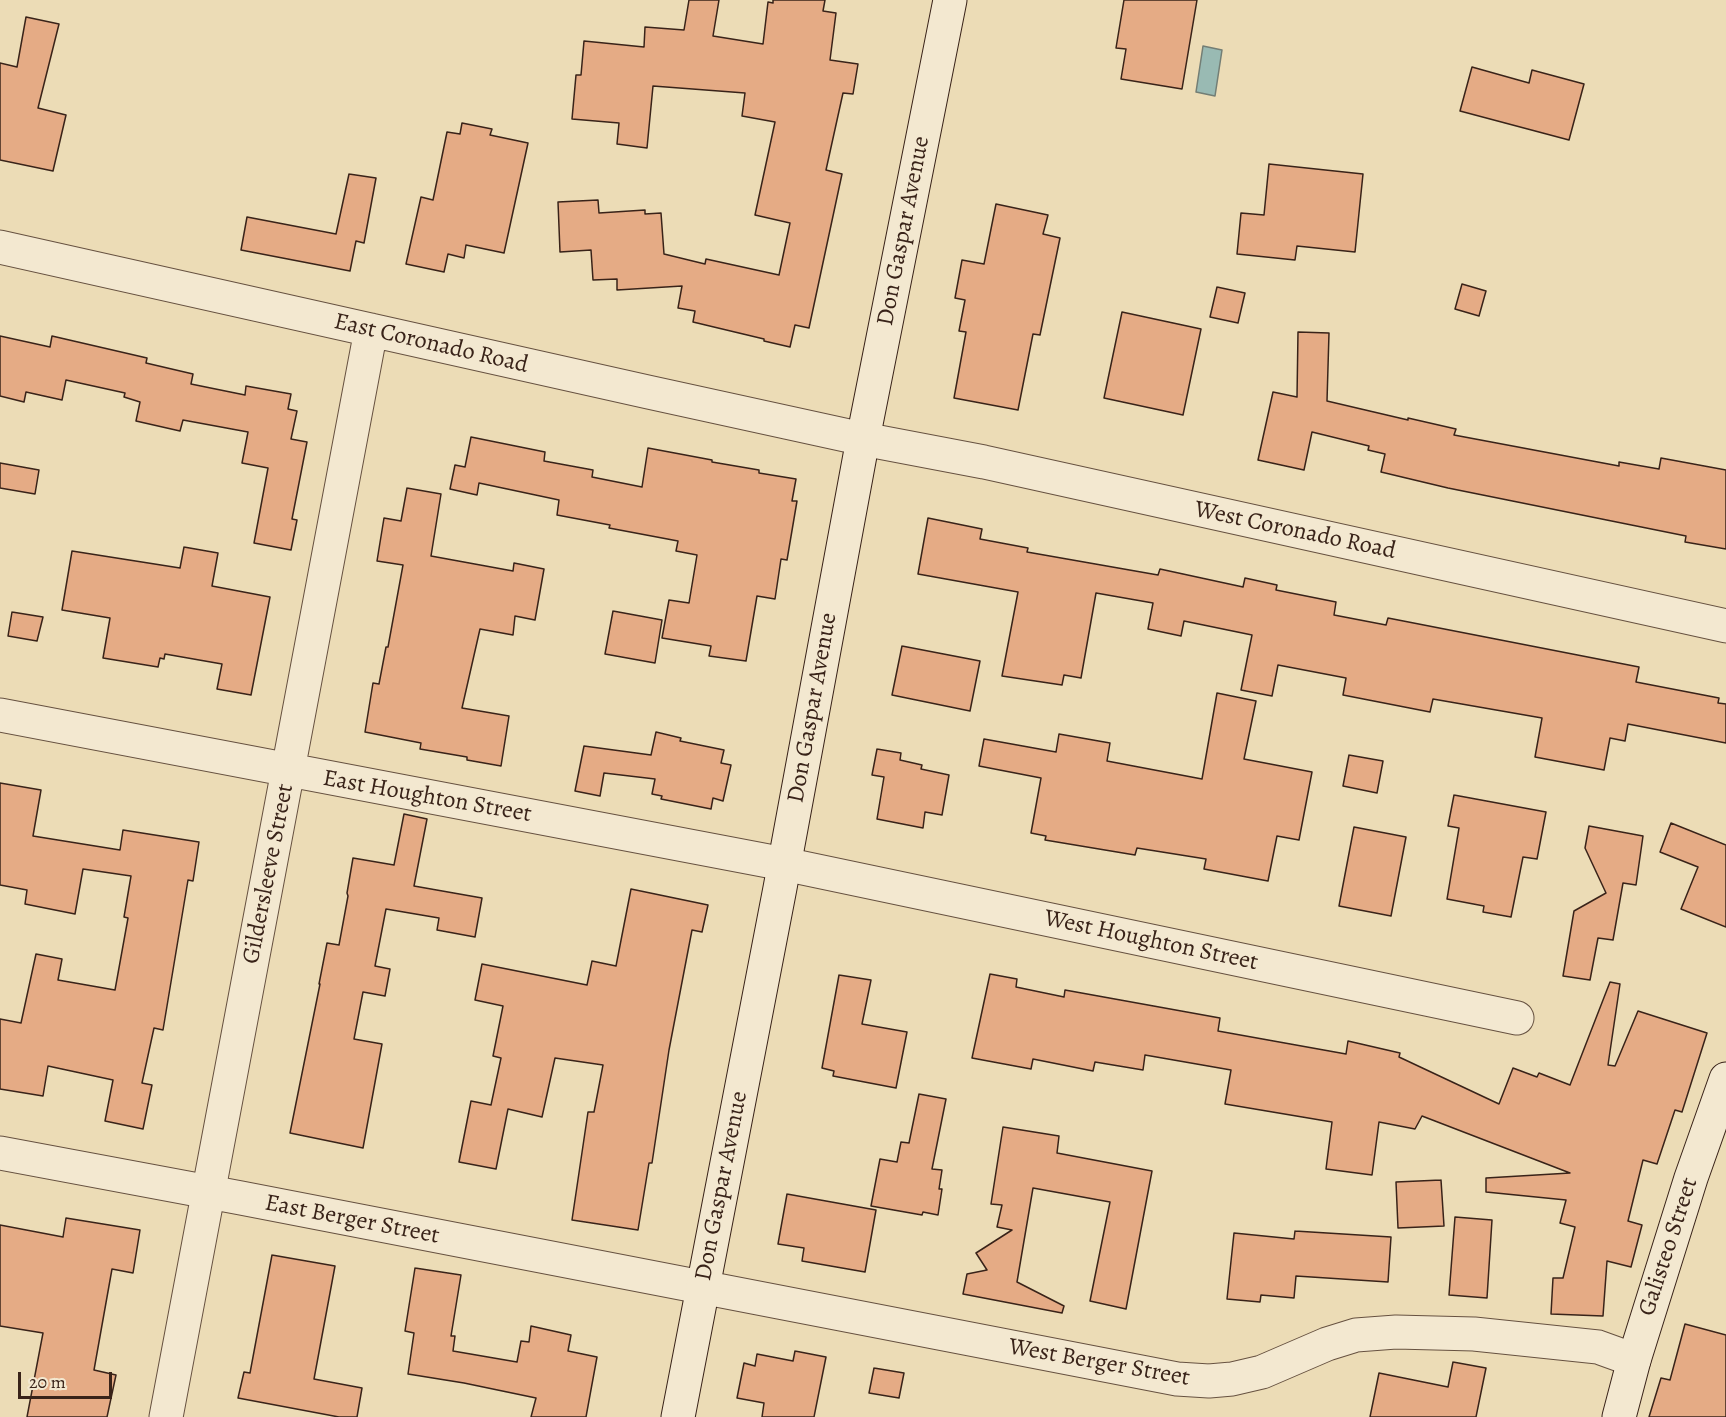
<!DOCTYPE html>
<style>
body{margin:0}
#map{position:relative;width:1726px;height:1417px;overflow:hidden;background:#ecdcb6;font-family:Alegreya,serif}
canvas{display:block}
.scale{position:absolute;left:18px;top:1372px;width:94px;height:27px;box-sizing:border-box;border:3px solid #392319;border-top:0;padding-left:8px;font-size:18px;line-height:21px;white-space:nowrap;color:#392319;-webkit-text-stroke:4px #f3e8d0;paint-order:stroke}
</style>
<div id="map">
<canvas width="1726" height="1417"></canvas>
<div class="scale">20 m</div>
</div>
<script>
const context = document.querySelector('canvas').getContext('2d');
context.lineJoin = 'round';
function fill(path, color) { context.fillStyle = color; context.fill(path, 'evenodd'); }
const poly = rows => new Path2D(rows.map(r => 'M' + r).join(''));
function stroke(path, color, width, dash) { context.strokeStyle = color; context.lineWidth = width; context.lineCap = dash ? 'butt' : 'round'; context.setLineDash(dash || []); context.stroke(path); }
function write(font, color, halo, rows, align = 'center') {
  context.font = font + ' Alegreya,serif'; context.lineWidth = 5; context.setLineDash([]); context.textBaseline = 'middle'; context.strokeStyle = halo; context.fillStyle = color; for (const [text, x, y, turn = 0] of rows) {
    context.save(); context.translate(x, y); context.rotate((+turn || 0) * Math.PI / 180); context.textAlign = isNaN(turn) ? turn : align; if (halo) context.strokeText(text, 0, 0); context.fillText(text, 0, 0); context.restore();
  }
}
const water = poly([
 [1203,46,1222,50,1215,96,1196,92,1203,46]
]);
fill(water, '#99bab3');
stroke(water, '#737e75', 1.5);
const building = poly([
 [689,0,719,0,713,36,763,44,768,2,773,3,773,0,825,0,823,11,836,13,830,60,858,64,853,94,843,93,826,170,842,174,809,328,795,325,790,347,764,341,764,339,693,322,695,311,678,308,682,286,617,290,617,279,593,280,591,250,560,252,558,202,598,200,599,213,645,210,645,214,661,213,664,254,705,264,706,259,779,275,790,223,755,215,775,122,742,116,745,93,653,86,647,148,617,144,619,123,572,119,576,75,581,75,584,41,644,47,645,27,684,30,689,0],
 [1124,0,1197,0,1182,89,1121,79,1126,49,1116,48,1124,0],
 [26,17,59,24,38,108,66,115,53,171,0,160,0,63,17,67,26,17],
 [1472,67,1529,83,1532,70,1584,84,1569,140,1460,111,1472,67],
 [462,123,492,129,490,135,528,143,504,253,466,245,464,258,448,254,444,272,406,264,421,197,433,200,447,132,460,134,462,123],
 [1269,164,1363,174,1355,252,1297,246,1295,260,1237,254,1241,213,1264,215,1269,164],
 [349,174,376,178,364,243,356,241,350,271,241,250,247,217,336,234,349,174],
 [996,204,1048,215,1043,234,1060,238,1040,335,1033,334,1018,410,954,398,966,332,959,331,965,300,955,298,962,260,984,264,996,204],
 [1462,284,1486,291,1479,316,1455,309,1462,284],
 [1217,287,1245,293,1238,323,1210,317,1217,287],
 [1122,312,1201,329,1183,415,1104,398,1122,312],
 [1298,332,1329,333,1327,401,1408,420,1408,418,1456,429,1454,435,1619,466,1619,462,1659,469,1661,458,1726,470,1726,549,1685,542,1686,536,1448,488,1381,472,1385,454,1368,450,1369,446,1312,432,1304,470,1258,460,1273,392,1297,397,1298,332],
 [0,336,50,347,52,336,147,358,146,363,193,374,191,384,245,395,246,386,291,394,288,409,297,411,291,439,307,442,292,519,297,520,291,550,254,543,268,468,242,463,248,432,183,420,180,431,136,421,140,402,124,397,125,393,66,380,62,400,26,392,24,402,0,396,0,336],
 [471,437,545,452,544,461,593,470,592,477,642,487,648,448,712,460,712,462,759,470,759,473,796,479,792,501,797,501,787,560,781,559,775,599,757,596,746,661,709,656,711,646,662,638,669,600,689,603,697,555,676,551,678,541,609,528,610,525,557,515,559,500,479,483,477,495,450,489,455,465,465,467,471,437],
 [0,463,39,470,35,494,0,488,0,463],
 [407,488,441,494,431,556,513,571,514,563,544,569,535,620,515,616,513,635,480,629,462,708,509,716,501,766,467,760,467,757,420,749,421,743,365,732,373,683,379,684,386,647,388,647,403,565,377,561,384,518,401,521,407,488],
 [928,518,982,529,980,539,1028,548,1027,552,1158,575,1160,569,1243,587,1245,578,1277,585,1276,590,1336,602,1334,615,1386,625,1388,618,1639,667,1636,682,1719,698,1718,703,1726,704,1726,743,1628,724,1625,741,1610,738,1604,770,1535,757,1542,718,1433,699,1430,712,1343,695,1346,678,1278,665,1272,696,1241,690,1252,635,1184,621,1181,636,1148,629,1153,603,1096,593,1081,678,1064,675,1062,685,1002,676,1018,592,918,574,928,518],
 [184,547,218,553,212,586,270,597,251,695,217,689,222,664,165,654,164,659,160,658,158,667,103,658,110,618,62,610,72,551,180,568,184,547],
 [613,611,662,620,655,663,605,654,613,611],
 [12,612,43,617,37,641,8,636,12,612],
 [902,646,980,661,970,711,892,695,902,646],
 [1217,693,1256,701,1244,759,1312,772,1299,840,1277,836,1268,881,1204,869,1206,859,1137,848,1135,855,1045,840,1046,836,1031,833,1041,778,979,766,984,739,1056,752,1059,734,1110,743,1107,761,1202,779,1217,693],
 [656,732,681,738,680,741,724,750,721,763,731,765,723,801,713,798,711,809,661,799,662,796,652,794,655,779,604,773,600,796,575,791,584,746,651,755,656,732],
 [877,749,901,753,900,760,922,765,921,769,949,775,942,815,925,812,923,828,877,819,884,777,872,775,877,749],
 [1349,755,1383,761,1377,793,1343,786,1349,755],
 [0,783,41,790,33,836,120,850,123,830,199,842,193,881,188,880,163,1030,154,1028,142,1083,152,1085,143,1129,105,1121,113,1080,48,1066,43,1096,0,1089,0,1019,21,1023,36,954,62,959,58,980,115,990,128,918,124,917,131,876,83,869,75,914,25,904,27,890,0,885,0,783],
 [1454,795,1546,812,1537,859,1523,857,1511,917,1483,912,1484,906,1447,899,1459,828,1448,826,1454,795],
 [404,814,427,819,414,886,482,898,475,937,437,930,439,918,386,909,375,966,390,969,385,996,363,992,354,1039,382,1044,363,1148,290,1133,320,984,319,984,327,943,339,945,348,896,347,893,353,858,394,865,404,814],
 [1671,823,1726,845,1726,927,1681,909,1698,867,1660,852,1671,823],
 [1589,826,1643,836,1636,885,1623,883,1613,940,1598,938,1590,980,1563,976,1574,911,1606,893,1585,848,1589,826],
 [1354,827,1406,837,1391,916,1339,906,1354,827],
 [631,889,708,905,702,932,692,930,669,1050,652,1163,649,1163,638,1230,572,1220,588,1112,594,1112,603,1065,555,1058,542,1117,508,1109,496,1169,459,1162,471,1101,491,1105,501,1058,493,1056,503,1006,475,1000,482,964,587,985,592,961,616,966,631,889],
 [990,974,1017,979,1016,987,1064,997,1065,990,1220,1018,1218,1031,1346,1054,1348,1041,1400,1053,1399,1057,1499,1104,1513,1068,1537,1077,1539,1073,1570,1085,1610,982,1620,984,1608,1065,1615,1066,1638,1011,1707,1033,1682,1112,1675,1110,1657,1164,1643,1160,1628,1221,1642,1225,1631,1267,1607,1261,1603,1316,1551,1314,1553,1278,1563,1278,1575,1227,1560,1223,1566,1200,1486,1192,1486,1178,1570,1173,1422,1116,1415,1129,1379,1122,1372,1175,1326,1169,1332,1122,1225,1104,1231,1070,1145,1055,1143,1070,1095,1062,1093,1071,1033,1059,1031,1069,972,1058,990,974],
 [839,975,871,980,862,1024,907,1032,896,1088,833,1076,834,1071,822,1068,839,975],
 [919,1094,946,1099,932,1169,942,1170,939,1189,942,1189,938,1215,923,1212,922,1215,871,1206,880,1159,897,1162,901,1142,909,1143,919,1094],
 [1003,1127,1059,1136,1057,1153,1152,1171,1126,1309,1090,1301,1110,1202,1033,1188,1017,1282,1064,1306,1062,1313,963,1294,967,1274,987,1270,976,1253,1012,1230,997,1227,1002,1205,991,1204,1003,1127],
 [1441,1180,1444,1226,1398,1228,1396,1182,1441,1180],
 [787,1194,876,1210,865,1272,802,1261,804,1248,778,1244,787,1194],
 [1455,1217,1492,1220,1487,1298,1449,1295,1455,1217],
 [66,1218,140,1230,133,1273,112,1269,94,1370,116,1375,107,1417,27,1417,43,1333,0,1326,0,1225,63,1237,66,1218],
 [1295,1231,1391,1237,1388,1282,1296,1276,1294,1298,1261,1295,1260,1302,1227,1299,1234,1233,1294,1239,1295,1231],
 [272,1255,335,1266,314,1379,362,1388,357,1417,339,1417,238,1398,244,1372,250,1373,272,1255],
 [415,1268,461,1275,451,1336,455,1336,453,1351,517,1362,521,1341,529,1342,531,1326,571,1335,568,1351,597,1357,586,1417,531,1417,536,1398,464,1383,408,1374,414,1333,405,1331,415,1268],
 [1685,1324,1726,1335,1726,1417,1649,1417,1661,1378,1670,1380,1685,1324],
 [795,1351,826,1357,814,1417,762,1417,764,1403,737,1398,744,1363,755,1366,757,1354,793,1361,795,1351],
 [1453,1362,1486,1368,1476,1417,1370,1417,1379,1373,1448,1387,1453,1362],
 [874,1368,904,1373,899,1398,869,1393,874,1368]
]);
fill(building, '#e5ab85');
stroke(building, '#392319', 1.5);
const street = poly([
 [0,247,648,392,863,439,984,462,1726,626],
 [0,715,784,864,1517,1018],
 [0,1153,241,1198,1177,1379,1209,1381,1232,1379,1262,1372,1327,1344,1356,1335,1396,1332,1474,1334,1598,1347,1634,1360],
 [166,1417,371,330]
]);
const secondary = poly([
 [678,1417,780,888,863,439,950,0],
 [1619,1417,1634,1360,1691,1178,1726,1079]
]);
stroke(street, '#665140', 35);
stroke(secondary, '#392319', 35);
stroke(street, '#f3e8d0', 33);
stroke(secondary, '#f3e8d0', 33);
write('24px', '#392319', '#f3e8d0', [
 ["Don Gaspar Avenue",904,231,-79],
 ["East Coronado Road",431,344,13],
 ["West Coronado Road",1295,531,12],
 ["Don Gaspar Avenue",813,708,-80],
 ["East Houghton Street",427,797,10],
 ["Gildersleeve Street",269,874,-79],
 ["West Houghton Street",1151,941,12],
 ["Don Gaspar Avenue",722,1186,-79],
 ["East Berger Street",352,1220,11],
 ["Galisteo Street",1669,1247,-72],
 ["West Berger Street",1099,1363,10]
]);
</script>
